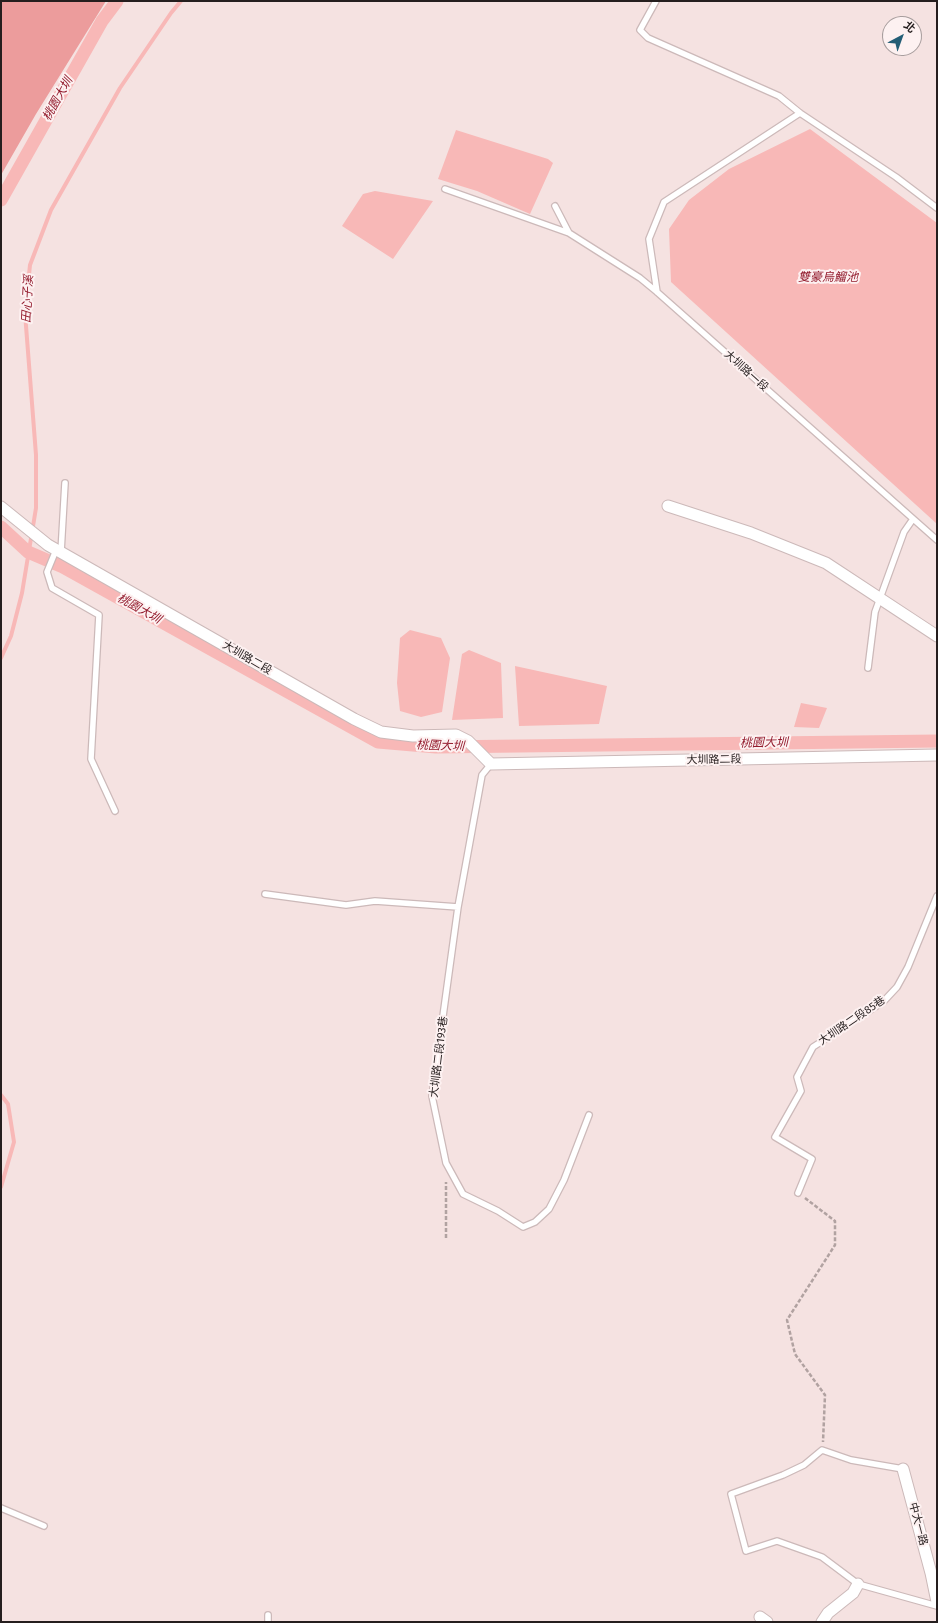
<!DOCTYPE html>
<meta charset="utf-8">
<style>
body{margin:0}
#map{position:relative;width:938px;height:1623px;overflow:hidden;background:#f5e2e1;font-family:"Fira Sans","Noto Sans TC",sans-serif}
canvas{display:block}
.frame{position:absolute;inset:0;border:2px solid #251e1e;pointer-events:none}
.north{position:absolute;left:882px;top:16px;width:40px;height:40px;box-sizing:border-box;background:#fdf1f1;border:1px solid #a79d9d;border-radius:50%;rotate:41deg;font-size:11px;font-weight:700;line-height:16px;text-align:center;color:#251e1e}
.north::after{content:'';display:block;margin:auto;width:14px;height:18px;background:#235e76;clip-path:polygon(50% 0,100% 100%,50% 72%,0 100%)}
</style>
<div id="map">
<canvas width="938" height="1623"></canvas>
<div class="frame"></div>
<div class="north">北</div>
</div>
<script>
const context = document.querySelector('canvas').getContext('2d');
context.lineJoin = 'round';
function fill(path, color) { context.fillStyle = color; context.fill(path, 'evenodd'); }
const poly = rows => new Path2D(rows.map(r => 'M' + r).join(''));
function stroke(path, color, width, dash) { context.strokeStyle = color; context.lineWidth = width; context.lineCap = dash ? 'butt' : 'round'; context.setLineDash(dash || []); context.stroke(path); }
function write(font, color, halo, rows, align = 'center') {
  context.font = font + ' "Fira Sans","Noto Sans TC",sans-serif'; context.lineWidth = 4; context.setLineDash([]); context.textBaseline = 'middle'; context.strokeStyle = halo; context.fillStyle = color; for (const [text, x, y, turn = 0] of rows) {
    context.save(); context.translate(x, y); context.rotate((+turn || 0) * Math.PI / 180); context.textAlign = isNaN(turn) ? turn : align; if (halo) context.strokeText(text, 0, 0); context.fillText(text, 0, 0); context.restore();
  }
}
fill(poly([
 [1,1,106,1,36,114,1,175]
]), '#ec9c9c');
fill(poly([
 [810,129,937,223,937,524,671,282,669,229,689,200,729,169],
 [456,130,548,159,553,163,530,214,477,191,438,179],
 [375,191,433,201,393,259,342,226,363,194],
 [410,630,441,638,450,658,442,712,421,717,400,711,397,683,400,638],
 [469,650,501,663,503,718,452,720,462,654],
 [515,666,607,686,599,724,519,726],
 [801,703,827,708,819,728,794,727]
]), '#f8b8b7');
stroke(poly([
 [1,658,11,636,22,593,36,508,36,455,25,313,30,265,51,210,120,88,171,13,181,1],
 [1,1095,8,1104,14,1142,1,1187]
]), '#f8b8b7', 4);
stroke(poly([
 [1,200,102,21,117,1],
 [1,527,28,552,63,567,378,742,436,747,937,741]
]), '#f8b8b7', 13);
const lane = poly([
 [656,1,640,30,648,38,779,96,800,113,896,177,937,208],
 [445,189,569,233],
 [555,206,569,233,640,278,657,292,937,540],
 [657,292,649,239,664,202,800,113],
 [56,550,47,572,52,588,99,615,91,759,115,811],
 [61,552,65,483],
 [868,668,875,612,904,532,913,519],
 [491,764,482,775,458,907,432,1096,446,1163,463,1194,498,1211,523,1227,535,1222,549,1209,564,1180,589,1115],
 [265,894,346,905,375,901,458,907],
 [798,1193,812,1159,775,1137,801,1091,797,1077,813,1047,883,1002,897,987,908,967,937,896],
 [903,1469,851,1460,822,1450,804,1465,783,1475,731,1494,746,1551,777,1541,822,1557,858,1584,937,1606],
 [1,1508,44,1526],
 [268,1622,268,1615]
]);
const street = poly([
 [668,506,751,533,826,563,937,636],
 [1,507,48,545,354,719,381,732,413,736,456,735,468,741,491,764,937,755],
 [903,1469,931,1573,937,1602],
 [760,1617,767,1622],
 [822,1622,828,1613,853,1593,858,1584]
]);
stroke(lane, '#ccb9b9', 8);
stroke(street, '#ccb9b9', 13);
stroke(poly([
 [805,1198,835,1221,835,1245,787,1320,795,1354,825,1395,823,1442],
 [446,1238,446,1182]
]), '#b1a2a1', 2.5, [4, 2]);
stroke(lane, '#fff', 5.5);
stroke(street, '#fff', 11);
write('11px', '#251e1e', '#fdf1f1', [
 ["大圳路一段",746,371,42],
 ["大圳路二段",247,658,30],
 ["大圳路二段",714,760,-1],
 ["大圳路二段85巷",852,1021,-34],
 ["大圳路二段193巷",439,1057,-83],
 ["中大一路",918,1524,75]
]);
write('italic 12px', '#931b2d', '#fdf1f1', [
 ["桃園大圳",58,99,-61],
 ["雙豪烏鰡池",828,278],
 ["田心子溪",28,299,-87],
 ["桃園大圳",139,609,29],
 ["桃園大圳",764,743,-1],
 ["桃園大圳",440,746,2]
]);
</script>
